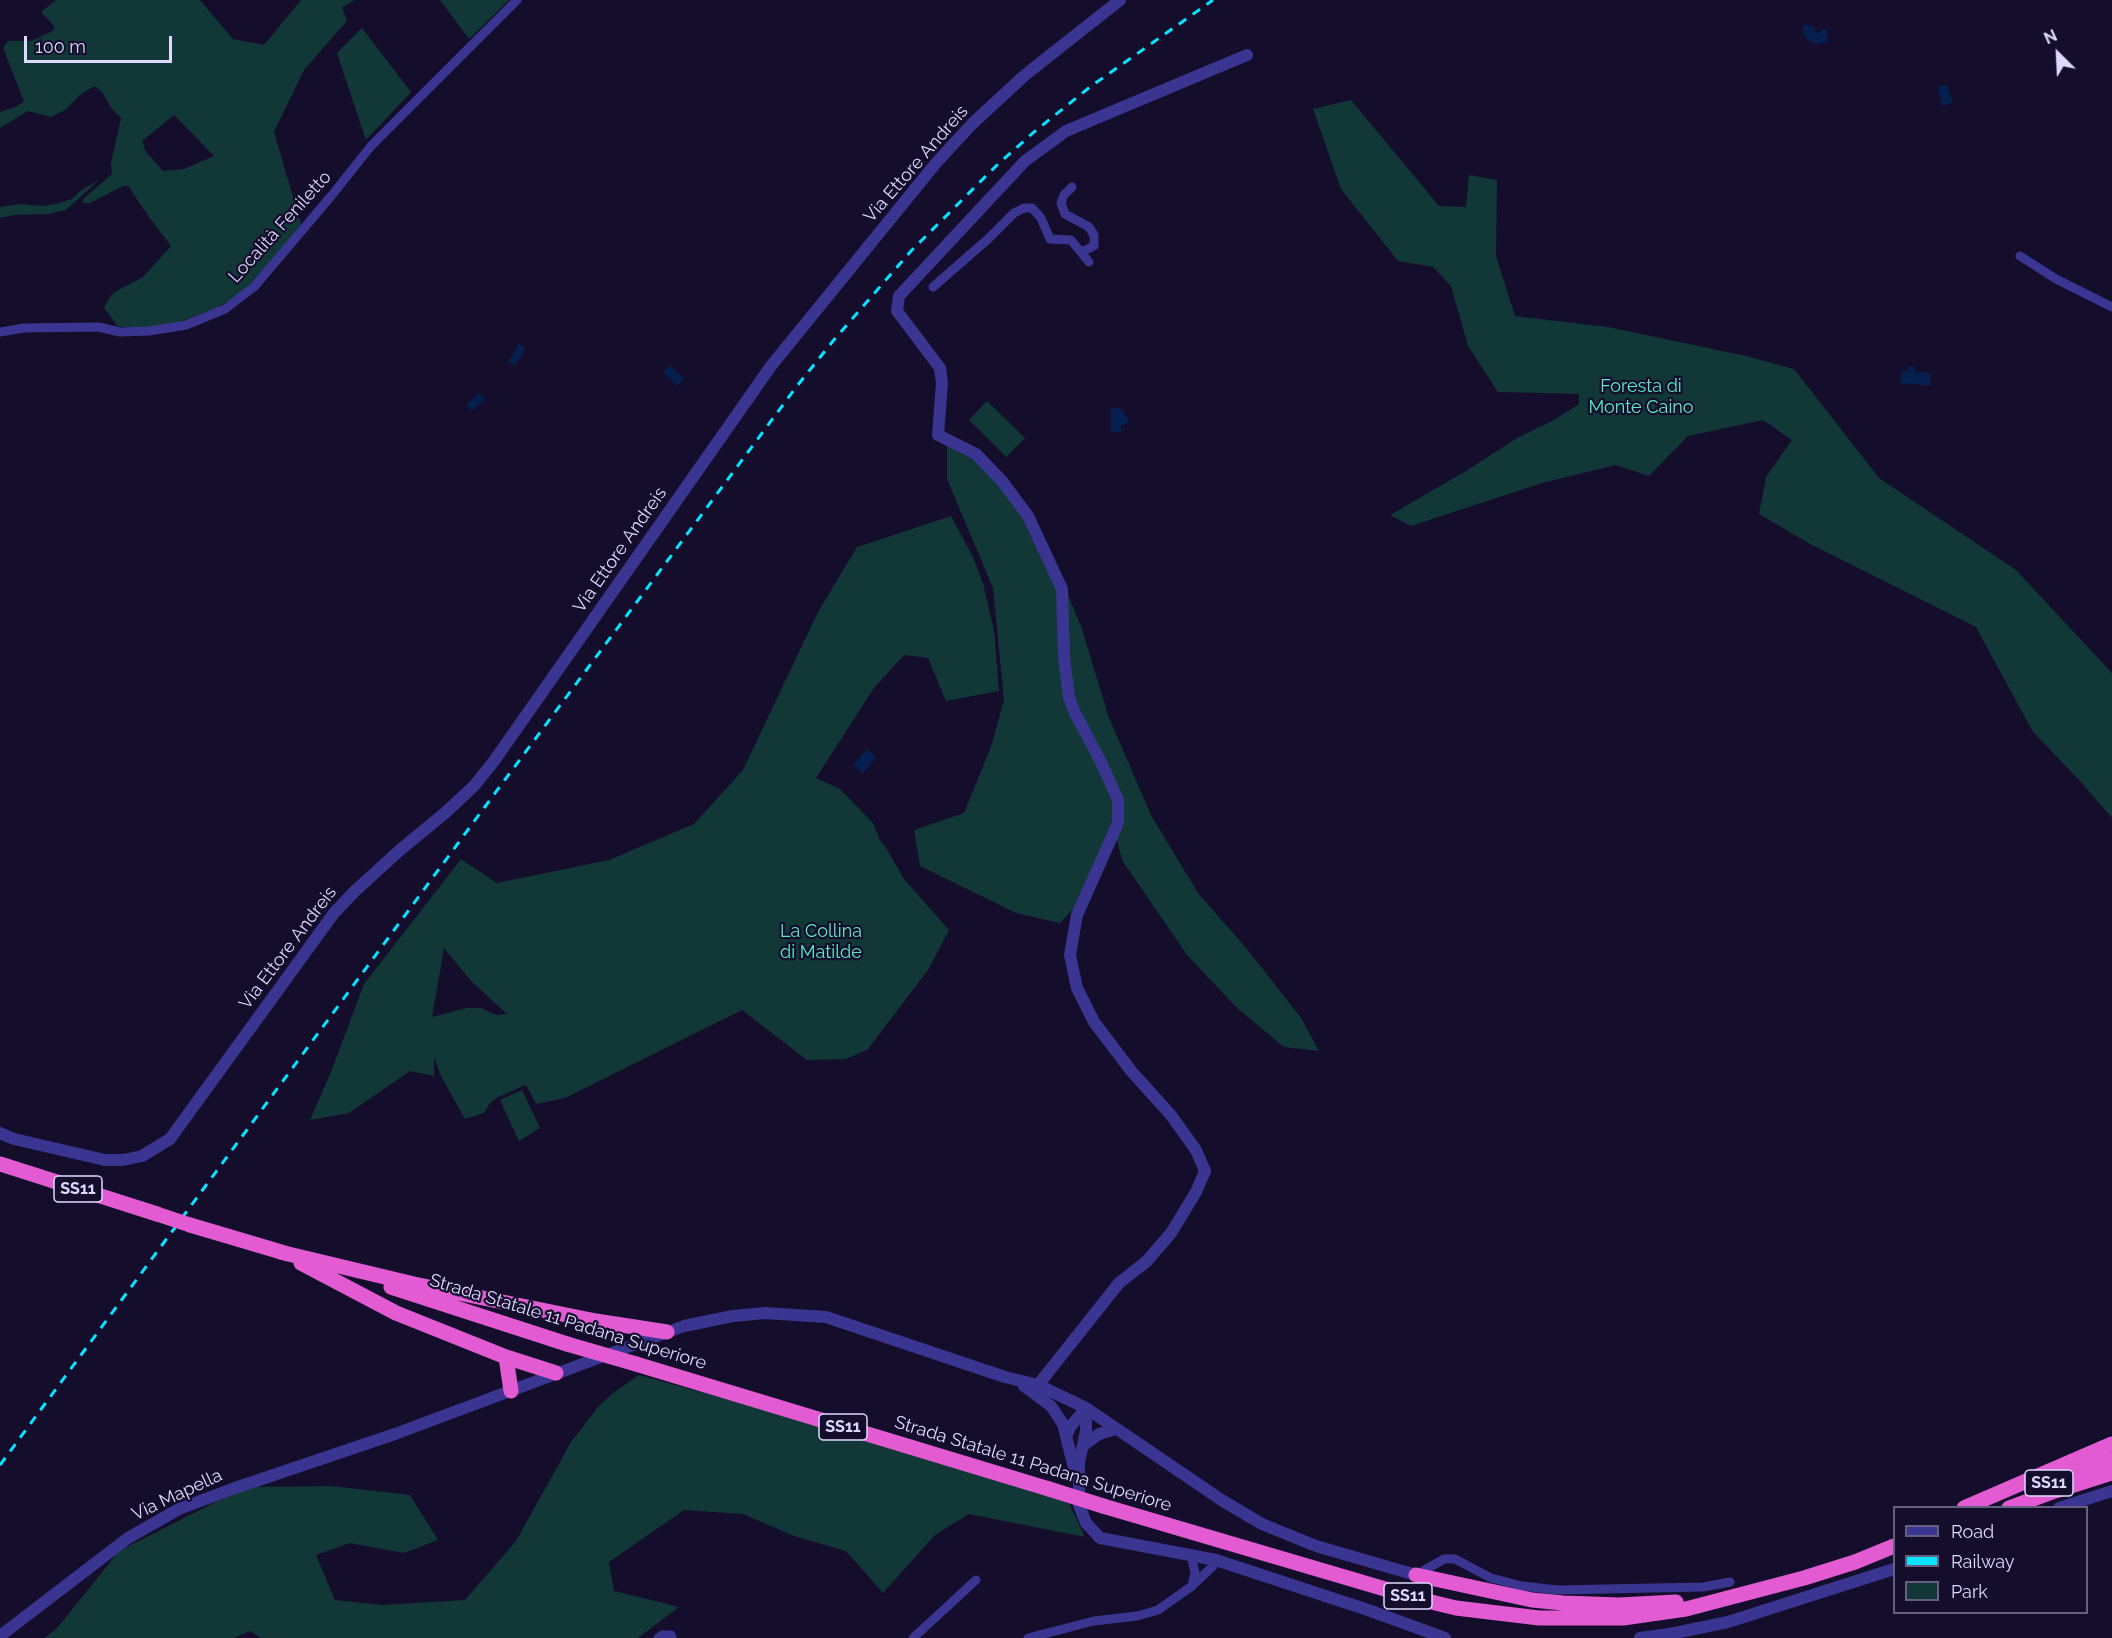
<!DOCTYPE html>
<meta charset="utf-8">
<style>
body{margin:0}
#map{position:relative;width:2112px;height:1638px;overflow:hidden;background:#140e2c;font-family:Raleway,sans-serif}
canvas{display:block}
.legend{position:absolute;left:1893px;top:1506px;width:195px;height:108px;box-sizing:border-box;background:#140e2c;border:2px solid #656080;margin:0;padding:8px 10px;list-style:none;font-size:18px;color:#dedaff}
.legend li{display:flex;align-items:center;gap:12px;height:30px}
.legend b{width:30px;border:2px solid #656080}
.north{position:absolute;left:2028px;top:24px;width:60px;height:60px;-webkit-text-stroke:4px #140e2c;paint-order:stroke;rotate:336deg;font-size:16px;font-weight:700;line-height:24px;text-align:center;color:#dedaff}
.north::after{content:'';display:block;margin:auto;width:21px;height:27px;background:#dedaff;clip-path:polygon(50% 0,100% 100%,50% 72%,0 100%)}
.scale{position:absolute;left:24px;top:36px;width:148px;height:27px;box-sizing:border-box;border:3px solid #dedaff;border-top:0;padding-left:8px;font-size:18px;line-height:21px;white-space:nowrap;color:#dedaff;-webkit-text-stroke:4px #140e2c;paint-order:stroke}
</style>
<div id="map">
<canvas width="2112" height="1638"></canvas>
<ul class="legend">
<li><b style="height:8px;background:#393590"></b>Road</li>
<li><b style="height:8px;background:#06e4ff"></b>Railway</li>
<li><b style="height:16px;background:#113736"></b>Park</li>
</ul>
<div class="north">N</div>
<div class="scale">100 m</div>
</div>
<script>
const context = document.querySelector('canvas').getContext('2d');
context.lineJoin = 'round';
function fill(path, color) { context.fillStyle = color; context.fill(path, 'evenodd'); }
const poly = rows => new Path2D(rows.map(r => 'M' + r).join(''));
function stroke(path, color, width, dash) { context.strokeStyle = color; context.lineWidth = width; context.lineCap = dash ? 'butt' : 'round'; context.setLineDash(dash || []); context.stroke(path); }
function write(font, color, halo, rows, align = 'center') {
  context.font = font + ' Raleway,sans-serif'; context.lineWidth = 4.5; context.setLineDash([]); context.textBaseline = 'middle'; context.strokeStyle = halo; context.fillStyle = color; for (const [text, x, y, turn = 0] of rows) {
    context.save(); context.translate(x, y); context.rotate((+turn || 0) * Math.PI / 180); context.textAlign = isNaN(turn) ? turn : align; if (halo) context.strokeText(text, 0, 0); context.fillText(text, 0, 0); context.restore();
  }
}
fill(poly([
 [56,0,200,0,233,39,264,45,301,0,355,0,342,7,347,21,304,70,274,132,301,224,288,244,245,291,216,308,172,325,145,330,117,326,104,307,113,293,143,277,171,246,149,217,128,186,123,186,90,203,83,203,83,199,112,174,111,163,121,118,112,109,102,92,95,86,81,94,65,110,51,117,28,111,0,128,0,112,16,107,24,101,3,48,8,41,31,41,51,32,55,27,41,12],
 [174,115,214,156,184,169,163,171,146,152,142,141],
 [440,0,509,0,469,39],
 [362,28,411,92,366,140,337,53],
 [1351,100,1439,206,1466,207,1469,175,1497,180,1496,256,1515,316,1608,327,1746,356,1794,369,1879,478,2016,570,2112,673,2112,818,2081,782,2033,732,1976,627,1810,544,1759,514,1766,477,1792,440,1763,420,1688,436,1649,476,1616,465,1542,483,1411,526,1390,515,1466,471,1517,438,1552,421,1579,404,1579,394,1498,392,1468,346,1451,286,1433,267,1398,261,1341,189,1313,109],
 [99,180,66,210,48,214,14,215,0,218,0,207,19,204,42,206,56,204,72,199,80,191],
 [987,401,1025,438,1006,457,969,420],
 [947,437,956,438,1040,529,1081,626,1109,718,1152,817,1198,893,1247,949,1301,1018,1319,1051,1284,1047,1237,1008,1187,955,1122,860,1116,836,1096,885,1060,923,1016,913,920,866,914,830,964,813,991,747,1004,700,993,588,947,479],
 [951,516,973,557,983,583,994,630,999,691,946,701,928,658,904,655,874,688,816,778,840,789,873,823,880,840,886,848,904,879,949,930,928,970,868,1049,846,1059,807,1060,742,1010,565,1098,536,1104,526,1085,498,1097,490,1103,484,1113,465,1119,441,1076,434,1057,434,1076,410,1071,349,1113,310,1120,331,1072,364,984,461,859,497,883,609,860,694,824,743,770,818,612,857,547],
 [444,948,471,981,507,1014,496,1015,481,1008,466,1008,432,1017],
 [522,1090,540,1128,519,1141,500,1100],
 [639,1375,829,1427,1069,1503,1085,1537,969,1514,935,1535,883,1593,846,1551,794,1536,743,1514,684,1510,609,1562,614,1591,679,1607,638,1638,261,1638,250,1631,234,1638,45,1638,58,1627,119,1551,253,1483,256,1487,332,1486,410,1495,438,1540,404,1553,350,1543,316,1555,335,1600,381,1605,465,1600,516,1541,571,1442,598,1407,613,1393]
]), '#113736');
fill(poly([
 [1806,24,1815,28,1815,32,1820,33,1821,29,1827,29,1827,41,1820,44,1812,43,1806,38,1803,32,1803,27],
 [1947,84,1953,102,1943,106,1937,87],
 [519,344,526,348,515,366,508,362],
 [670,365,684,379,677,386,663,372],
 [1909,366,1915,367,1915,372,1931,373,1930,386,1900,383,1902,370,1908,371],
 [479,393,485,399,472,411,466,405],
 [1119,407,1130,422,1121,426,1121,432,1111,432,1111,408,1117,409],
 [867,749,876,757,863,773,853,765]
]), '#051f4e');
stroke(poly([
 [1072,187,1064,195,1061,203,1065,214,1089,227,1094,235,1094,246,1081,252],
 [2020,256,2056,279,2112,307],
 [933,287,988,239,1014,213,1024,208,1032,208,1041,218,1050,239,1071,240,1089,262],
 [0,332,24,328,98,327,120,332,149,331,186,325,225,309,254,287,332,195,371,146,517,0],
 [1191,1555,1195,1573,1192,1586],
 [1416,1575,1444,1559,1455,1559,1491,1578,1522,1586,1557,1590,1703,1587,1730,1582],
 [658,1638,662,1635,671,1635,672,1638],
 [913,1638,976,1580],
 [1028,1638,1094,1621,1137,1616,1158,1610,1192,1586,1213,1566,1216,1560]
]), '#393590', 9);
stroke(poly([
 [0,1133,14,1139,105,1160,123,1160,142,1156,170,1139,334,913,355,891,400,850,445,813,474,786,494,761,771,366,936,163,973,123,1025,75,1120,0],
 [1038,1385,1119,1283,1147,1261,1171,1233,1196,1192,1205,1171,1196,1150,1170,1114,1132,1072,1094,1022,1077,988,1070,955,1077,915,1118,823,1118,800,1101,762,1075,713,1069,697,1064,657,1062,589,1028,516,1002,481,976,454,938,435,942,383,940,368,897,311,899,296,1025,161,1066,131,1247,55],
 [1024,1386,1051,1406,1063,1424,1075,1472],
 [1086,1408,1086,1431,1079,1463,1079,1505,1086,1523,1100,1538,1216,1560,1368,1610,1445,1638],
 [1067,1435,1070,1427,1086,1408],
 [1084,1445,1099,1434,1116,1429],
 [2059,1508,2112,1491],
 [0,1636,128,1538,179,1509,232,1489,395,1434,684,1326,733,1316,765,1313,826,1317,1005,1377,1038,1385,1086,1408,1223,1501,1262,1524,1316,1546,1416,1575],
 [1640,1638,1670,1634,1728,1622,1894,1569]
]), '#393590', 12);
stroke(poly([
 [0,1164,157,1214],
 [190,1225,288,1254],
 [280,1252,414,1284,596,1321,667,1332],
 [301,1263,396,1313,506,1357,556,1373],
 [391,1287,567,1344],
 [506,1357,511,1391],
 [636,1364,1049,1489],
 [2035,1488,2112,1460],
 [1103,1506,1419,1599,1456,1608,1539,1618,1623,1618,1686,1609,1804,1578,1855,1562,1894,1546],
 [1964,1508,2112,1444],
 [2009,1508,2055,1491,2112,1473],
 [1416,1575,1532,1600,1563,1603,1619,1605,1676,1602]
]), '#e25bd2', 15);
stroke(poly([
 [0,1465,484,808,797,386,833,341,911,251,996,166,1034,132,1090,87,1213,0]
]), '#06e4ff', 3, [9, 8]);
stroke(poly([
 [157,1214,190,1225],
 [567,1344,636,1364],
 [1049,1489,1103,1506]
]), '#e25bd2', 15);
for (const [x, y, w] of [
 [78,1189,48],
 [843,1427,48],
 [2049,1483,48],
 [1408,1596,48]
]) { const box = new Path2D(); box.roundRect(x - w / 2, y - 13, w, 26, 4.5); context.fillStyle = '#140e2c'; context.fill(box); stroke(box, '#dedaff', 1.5); }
write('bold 16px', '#dedaff', null, [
 ["SS11",78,1189],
 ["SS11",843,1427],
 ["SS11",2049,1483],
 ["SS11",1408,1596]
]);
write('18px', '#dedaff', '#140e2c', [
 ["Via Ettore Andreis",916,164,-49],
 ["Località Feniletto",280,227,-48],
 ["Via Ettore Andreis",620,550,-55],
 ["Via Ettore Andreis",288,948,-53],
 ["Strada Statale 11 Padana Superiore",568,1322,17],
 ["Strada Statale 11 Padana Superiore",1033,1464,17],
 ["Via Mapella",177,1495,-25]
]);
write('18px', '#59ecc9', '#140e2c', [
 ["Foresta di",1641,387],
 ["Monte Caino",1641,408],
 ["La Collina",821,932],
 ["di Matilde",821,953]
]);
</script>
